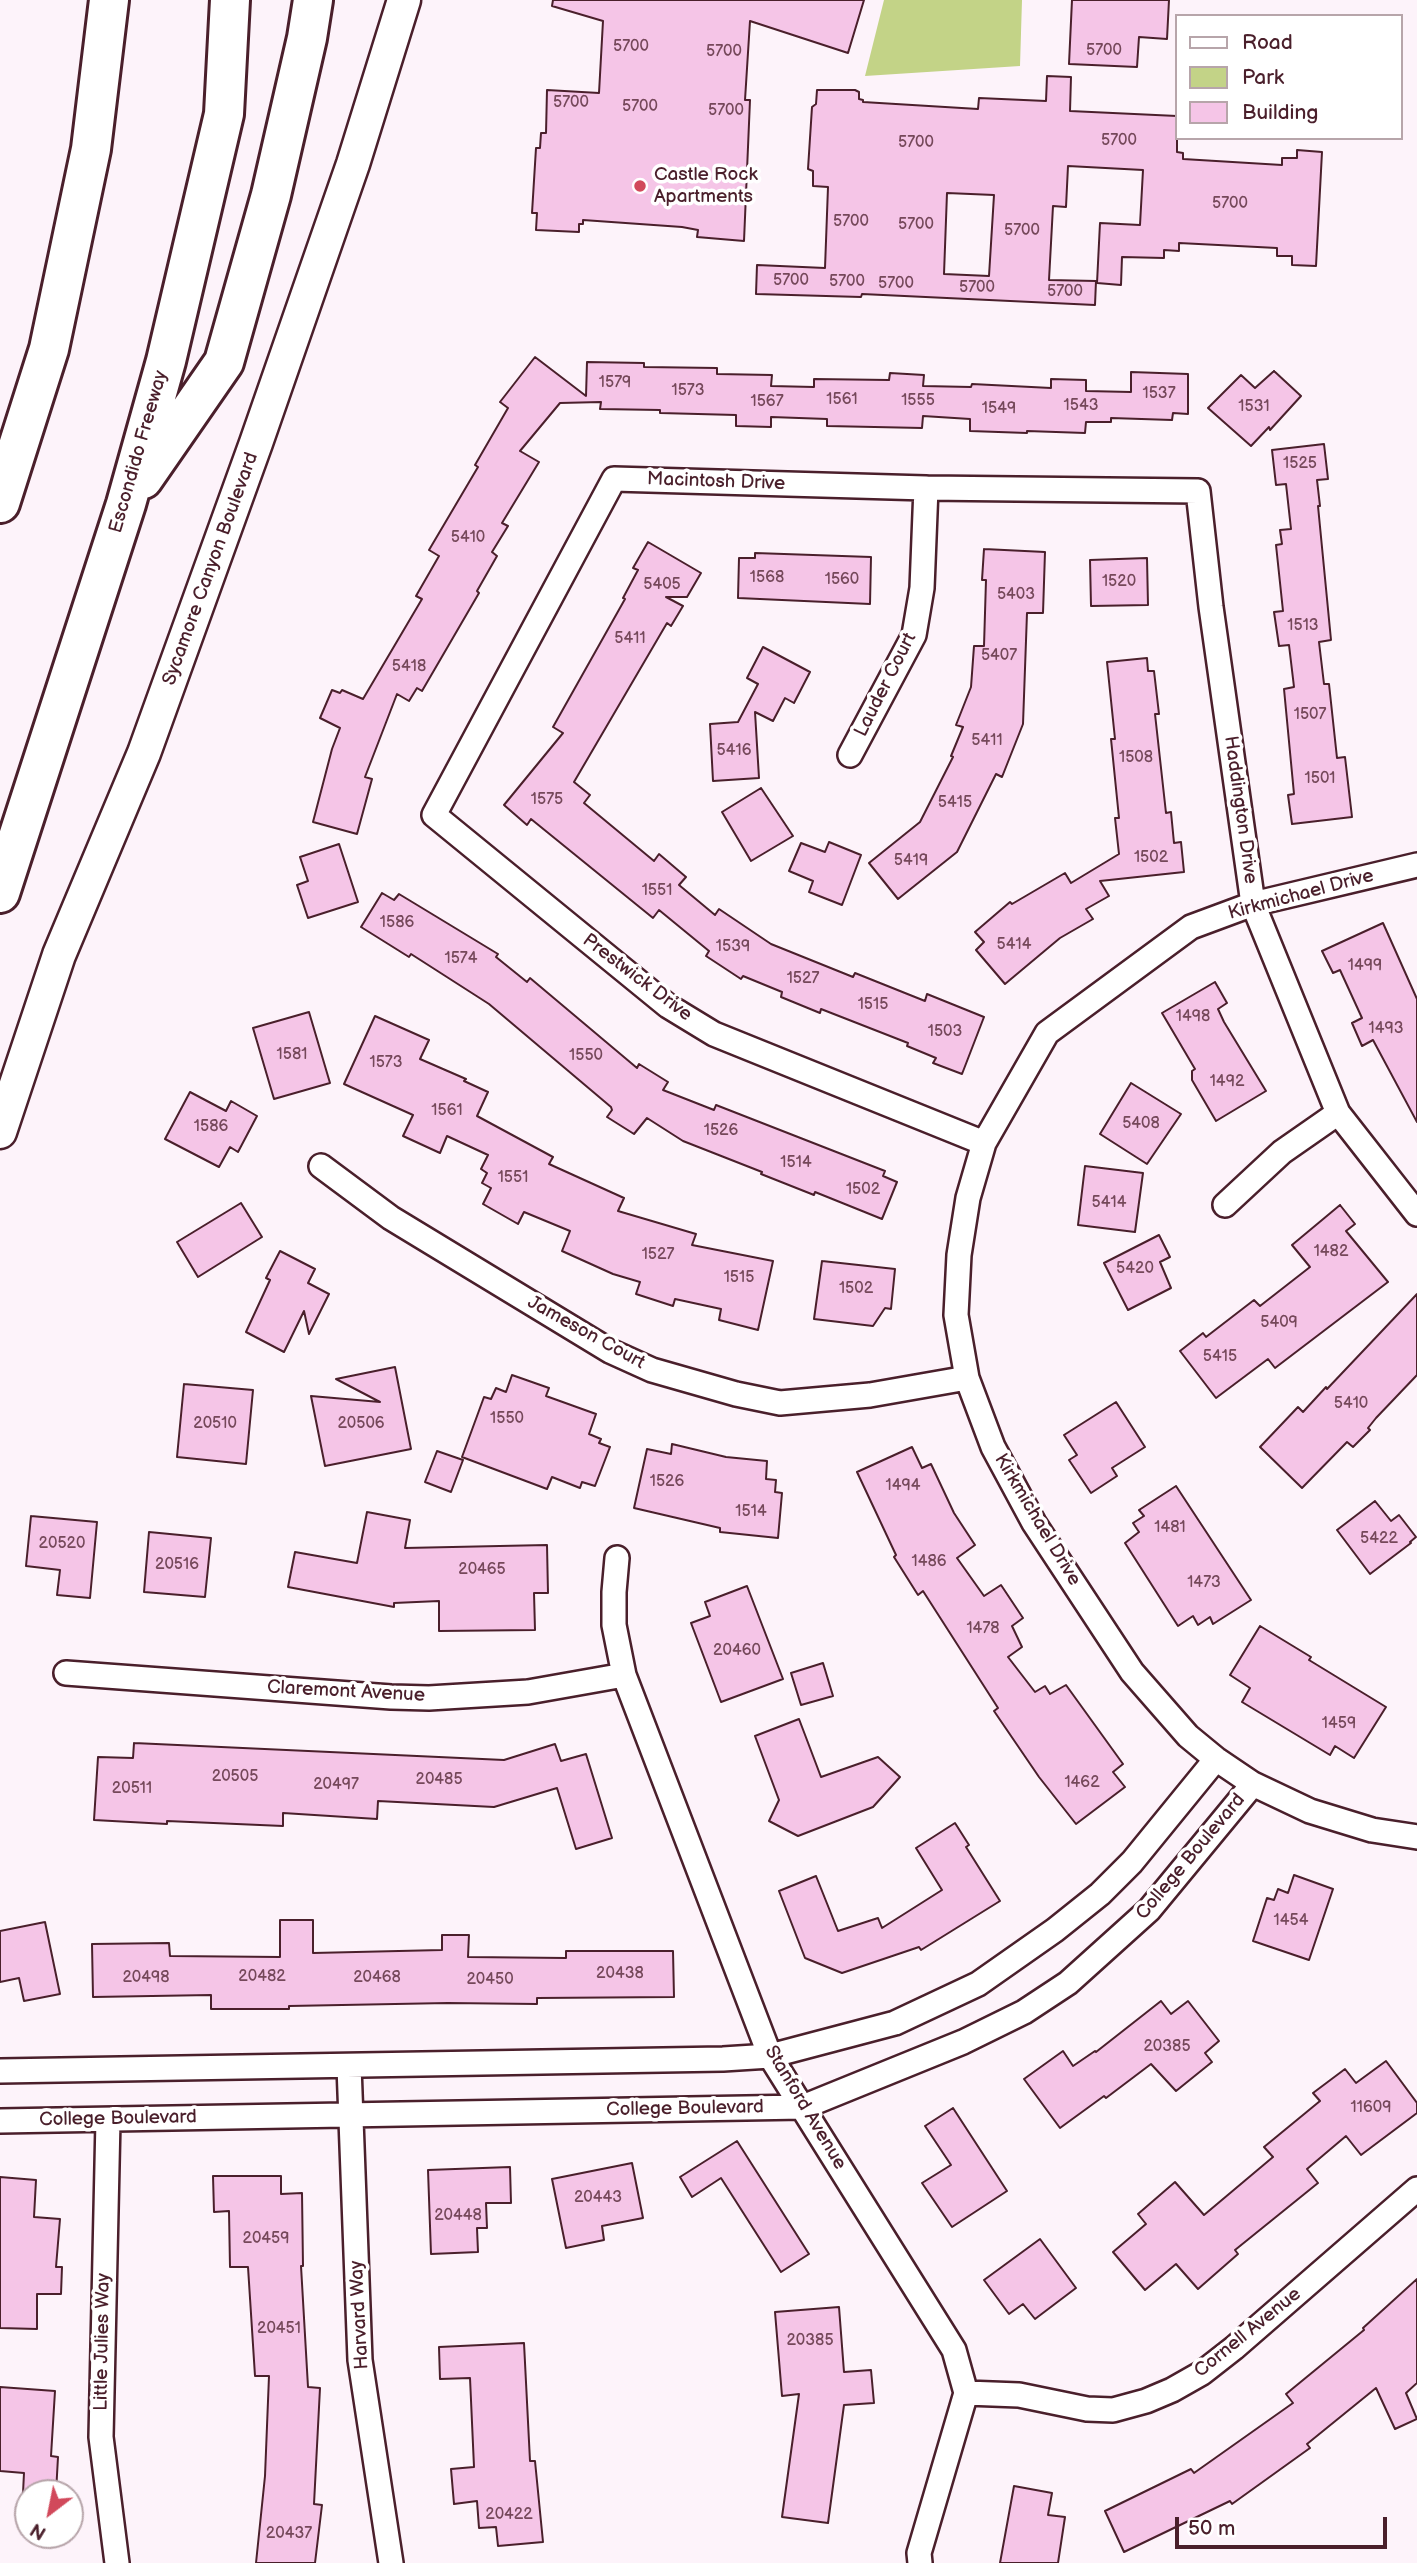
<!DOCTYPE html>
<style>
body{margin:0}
#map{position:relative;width:1417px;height:2563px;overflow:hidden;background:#fdf3fa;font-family:"Balsamiq Sans",sans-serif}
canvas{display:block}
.legend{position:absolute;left:1175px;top:14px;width:228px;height:126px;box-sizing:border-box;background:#fff;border:2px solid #b7a5aa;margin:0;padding:9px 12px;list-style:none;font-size:21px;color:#4a1f2b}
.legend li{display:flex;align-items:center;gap:14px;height:35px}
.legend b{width:35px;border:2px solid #b7a5aa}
.north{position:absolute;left:14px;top:2479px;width:70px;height:70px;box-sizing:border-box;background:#fff;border:2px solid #b7a5aa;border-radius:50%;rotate:212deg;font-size:19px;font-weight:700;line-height:28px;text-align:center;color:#4a1f2b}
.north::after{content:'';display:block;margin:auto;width:24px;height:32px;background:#d1495b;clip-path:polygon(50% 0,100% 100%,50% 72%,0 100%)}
.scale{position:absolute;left:1175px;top:2517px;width:212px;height:32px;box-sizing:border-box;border:4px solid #4a1f2b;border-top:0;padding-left:9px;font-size:21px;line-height:24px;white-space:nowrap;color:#4a1f2b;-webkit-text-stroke:5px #fff;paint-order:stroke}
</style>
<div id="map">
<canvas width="1417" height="2563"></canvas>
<ul class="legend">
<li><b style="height:9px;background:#fff"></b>Road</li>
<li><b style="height:19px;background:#c3d387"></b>Park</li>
<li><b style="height:19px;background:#f5c5e7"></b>Building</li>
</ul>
<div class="north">N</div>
<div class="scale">50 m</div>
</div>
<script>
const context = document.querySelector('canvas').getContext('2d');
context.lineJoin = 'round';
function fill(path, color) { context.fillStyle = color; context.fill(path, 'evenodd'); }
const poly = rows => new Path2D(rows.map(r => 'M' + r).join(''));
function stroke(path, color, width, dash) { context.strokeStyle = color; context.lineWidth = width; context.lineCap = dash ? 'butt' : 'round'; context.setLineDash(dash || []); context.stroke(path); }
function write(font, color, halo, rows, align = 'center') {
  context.font = font + ' "Balsamiq Sans",sans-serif'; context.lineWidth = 7; context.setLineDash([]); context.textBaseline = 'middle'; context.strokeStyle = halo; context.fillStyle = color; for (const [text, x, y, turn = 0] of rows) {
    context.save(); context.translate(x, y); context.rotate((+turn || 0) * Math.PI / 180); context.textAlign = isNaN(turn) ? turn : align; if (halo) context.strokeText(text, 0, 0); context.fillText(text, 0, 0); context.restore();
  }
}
fill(poly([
 [884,0,1022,0,1020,66,865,76]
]), '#c3d387');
const building = poly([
 [553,0,864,0,848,53,750,21,745,100,750,100,744,241,697,237,698,230,682,227,583,220,583,224,579,224,579,232,536,230,537,213,532,213,536,148,540,148,541,133,546,133,547,90,599,93,603,21,552,6,553,0],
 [1072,0,1169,0,1167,39,1139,37,1137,67,1069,64,1072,0],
 [1047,76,1071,77,1070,111,1177,116,1177,152,1183,153,1183,159,1282,165,1282,158,1297,158,1297,150,1322,152,1316,266,1292,265,1292,256,1277,256,1277,248,1179,243,1179,251,1164,250,1164,258,1122,257,1121,285,1097,283,1100,223,1140,225,1143,170,1068,166,1066,207,1053,206,1049,280,1096,281,1095,305,862,294,861,297,756,294,757,265,825,268,828,187,813,186,813,171,808,169,812,107,816,104,817,90,855,90,859,92,859,99,863,100,863,102,978,109,979,98,1046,101,1047,76],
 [947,193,994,195,989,276,944,274,947,193],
 [535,357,586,396,587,362,644,363,644,367,717,368,717,374,772,375,771,386,814,387,814,379,889,380,890,373,924,375,923,386,971,387,972,384,1051,388,1051,379,1086,380,1086,391,1131,392,1131,372,1188,374,1188,414,1173,413,1172,420,1111,418,1111,422,1086,422,1085,433,1027,431,1027,433,970,431,970,419,923,416,922,428,827,426,827,419,771,417,771,427,736,426,736,415,660,413,660,410,600,409,601,402,560,403,520,451,539,462,502,523,508,526,492,552,497,556,477,591,479,593,422,691,417,688,409,701,397,694,365,777,372,779,357,834,313,822,332,749,340,728,320,718,332,690,340,693,342,690,363,699,422,599,416,596,439,556,429,550,478,467,475,465,508,408,500,402,535,357],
 [1274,371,1301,396,1270,430,1269,427,1251,446,1208,408,1241,375,1255,388,1274,371],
 [1324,444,1328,479,1317,480,1320,506,1318,506,1331,640,1319,642,1324,684,1329,684,1337,758,1345,757,1352,817,1292,824,1288,795,1294,794,1284,689,1294,687,1289,645,1279,646,1274,612,1283,611,1276,545,1282,544,1280,530,1291,529,1286,484,1276,485,1272,450,1324,444],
 [648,542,701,573,687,597,666,597,683,606,671,626,667,623,574,782,590,795,584,803,654,861,659,854,686,877,679,885,715,915,719,909,771,944,853,977,855,973,925,1001,927,994,984,1017,962,1074,933,1063,936,1058,907,1046,908,1043,821,1009,820,1013,781,997,782,992,743,976,741,979,706,956,709,951,659,910,653,918,531,819,527,825,504,805,563,733,553,727,625,599,623,598,638,570,633,568,648,542],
 [984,549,1045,552,1043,613,1027,613,1023,724,1002,777,996,774,957,852,898,899,869,863,920,822,953,757,951,756,963,727,956,725,971,687,974,646,984,646,986,580,982,580,984,549],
 [755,553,871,557,870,604,738,598,739,558,755,558,755,553],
 [1147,558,1148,605,1091,606,1090,560,1147,558],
 [763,647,810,672,794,703,785,698,773,721,755,712,759,778,713,781,710,724,738,722,758,684,747,678,763,647],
 [1147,658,1148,671,1154,671,1159,714,1155,714,1166,813,1171,812,1174,843,1181,842,1184,872,1100,881,1109,896,1086,909,1093,919,1060,938,1005,984,976,950,984,942,975,932,1010,902,1012,904,1065,873,1071,883,1119,854,1115,818,1119,818,1111,739,1115,739,1107,662,1147,658],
 [761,788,793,836,751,861,722,812,761,788],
 [829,842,861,855,842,905,809,892,813,881,789,871,801,843,825,852,829,842],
 [339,844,358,902,308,918,297,885,308,881,300,857,339,844],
 [382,893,394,900,399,894,498,954,496,957,527,982,530,978,637,1068,639,1064,668,1082,663,1090,714,1110,716,1105,885,1171,883,1176,897,1182,882,1219,815,1192,814,1195,761,1174,762,1172,683,1141,647,1118,634,1134,607,1117,612,1110,611,1107,489,1004,411,954,409,957,361,927,382,893],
 [1383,923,1417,999,1417,1122,1373,1040,1362,1046,1352,1023,1362,1018,1340,970,1333,973,1322,951,1383,923],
 [1215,982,1227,1003,1218,1009,1224,1022,1266,1091,1216,1121,1192,1080,1192,1071,1195,1069,1162,1013,1215,982],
 [309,1012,330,1083,274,1099,253,1028,309,1012],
 [375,1016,429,1040,420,1059,466,1079,464,1081,488,1092,477,1116,553,1157,549,1164,624,1198,618,1211,696,1234,692,1245,773,1261,758,1330,719,1320,721,1309,675,1299,673,1306,636,1294,640,1282,613,1274,562,1251,570,1231,524,1212,518,1224,483,1204,491,1188,482,1183,487,1173,481,1169,488,1155,447,1136,440,1153,403,1136,413,1115,344,1084,375,1016],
 [1131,1083,1181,1114,1147,1164,1100,1134,1131,1083],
 [190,1092,226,1111,231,1101,257,1116,238,1152,230,1147,219,1167,165,1139,190,1092],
 [1085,1166,1143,1173,1135,1232,1078,1225,1085,1166],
 [241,1203,262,1237,198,1277,177,1242,241,1203],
 [1340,1205,1355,1224,1346,1231,1388,1282,1275,1368,1268,1359,1216,1398,1180,1351,1203,1333,1206,1337,1254,1300,1260,1306,1310,1267,1292,1245,1340,1205],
 [1159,1235,1170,1257,1160,1262,1171,1288,1128,1310,1104,1263,1159,1235],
 [280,1251,315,1269,308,1283,329,1294,309,1334,304,1311,284,1352,246,1332,270,1280,266,1278,280,1251],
 [822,1261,895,1269,891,1309,885,1308,873,1326,814,1319,822,1261],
 [1417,1294,1417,1375,1376,1418,1368,1428,1370,1430,1353,1447,1347,1442,1302,1488,1260,1447,1298,1407,1303,1412,1326,1387,1327,1389,1417,1294],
 [395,1367,411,1449,325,1466,311,1396,380,1402,336,1379,395,1367],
 [512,1375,549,1388,546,1396,596,1414,589,1434,601,1439,599,1443,610,1447,595,1486,582,1482,580,1488,552,1477,547,1489,462,1457,484,1397,491,1399,496,1388,506,1392,512,1375],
 [184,1384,253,1390,246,1464,177,1457,184,1384],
 [1116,1402,1145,1447,1112,1468,1117,1476,1091,1493,1069,1460,1077,1455,1064,1435,1116,1402],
 [672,1444,726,1457,767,1461,766,1479,776,1480,775,1492,782,1493,778,1538,720,1532,720,1528,634,1508,647,1449,671,1454,672,1444],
 [912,1447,922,1468,931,1464,954,1513,975,1545,957,1558,984,1596,1001,1585,1023,1618,1012,1626,1022,1647,1008,1657,1035,1692,1045,1686,1050,1694,1066,1685,1123,1764,1113,1772,1125,1787,1076,1824,1039,1777,994,1711,998,1708,923,1591,918,1595,894,1557,896,1555,857,1472,912,1447],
 [437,1451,463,1460,451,1492,425,1482,437,1451],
 [1176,1486,1251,1600,1213,1624,1210,1617,1198,1625,1193,1616,1178,1626,1125,1543,1139,1532,1133,1523,1144,1516,1139,1510,1176,1486],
 [1375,1501,1391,1521,1399,1515,1416,1537,1410,1542,1411,1543,1370,1574,1337,1530,1375,1501],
 [367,1512,410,1520,405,1548,547,1545,548,1593,534,1593,535,1630,439,1631,439,1601,394,1603,394,1607,288,1587,295,1552,357,1563,367,1512],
 [31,1516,97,1522,90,1598,57,1595,60,1570,26,1566,31,1516],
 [149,1532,211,1538,205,1597,144,1592,149,1532],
 [747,1586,783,1679,721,1702,691,1623,710,1616,705,1602,747,1586],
 [1260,1626,1311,1657,1309,1660,1386,1707,1354,1758,1335,1746,1330,1755,1242,1702,1250,1688,1230,1675,1260,1626],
 [823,1663,833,1696,801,1705,791,1673,823,1663],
 [799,1719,821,1777,878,1757,900,1777,873,1807,798,1836,769,1821,779,1800,755,1736,799,1719],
 [134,1743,504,1760,555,1744,561,1761,586,1754,612,1838,576,1849,557,1788,494,1807,378,1801,377,1819,283,1813,283,1826,167,1821,167,1824,94,1820,98,1757,133,1758,134,1743],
 [955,1823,969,1845,966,1847,1000,1901,921,1950,919,1947,842,1973,805,1958,779,1891,816,1876,838,1931,878,1918,882,1928,942,1890,916,1848,955,1823],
 [1294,1875,1333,1889,1309,1960,1253,1941,1267,1898,1274,1900,1278,1889,1288,1893,1294,1875],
 [280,1920,313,1920,313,1953,442,1950,442,1935,469,1935,468,1957,566,1958,566,1951,673,1951,674,1997,537,1998,537,2004,448,2003,289,2006,289,2009,211,2009,211,1995,93,1997,92,1944,169,1943,170,1956,280,1957,280,1920],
 [45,1922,60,1994,24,2001,19,1978,0,1982,0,1931,45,1922],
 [1161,2001,1171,2014,1188,2001,1219,2041,1205,2053,1212,2062,1176,2091,1151,2064,1106,2098,1104,2096,1060,2128,1024,2079,1063,2051,1073,2066,1095,2051,1096,2052,1161,2001],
 [1386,2061,1417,2103,1417,2113,1361,2155,1346,2136,1307,2169,1318,2183,1235,2250,1238,2254,1198,2289,1176,2264,1145,2290,1113,2252,1146,2224,1138,2214,1175,2182,1204,2215,1273,2157,1264,2147,1320,2101,1313,2093,1345,2069,1356,2083,1386,2061],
 [953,2108,1007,2191,952,2227,922,2183,951,2165,925,2126,953,2108],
 [737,2141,809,2254,781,2272,721,2178,692,2197,680,2177,737,2141],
 [632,2163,643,2218,602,2226,604,2240,566,2248,552,2179,632,2163],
 [510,2167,511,2203,486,2203,487,2228,477,2228,478,2252,431,2254,428,2170,510,2167],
 [213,2176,281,2176,281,2194,302,2193,303,2266,301,2266,308,2387,320,2388,314,2504,322,2505,315,2563,256,2563,265,2476,269,2376,255,2376,248,2267,230,2267,229,2211,214,2212,213,2176],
 [0,2177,36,2180,34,2217,60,2219,56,2267,62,2267,61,2294,37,2294,37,2329,0,2328,0,2177],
 [1040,2239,1076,2288,1035,2319,1023,2304,1009,2314,984,2280,1040,2239],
 [1417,2279,1417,2383,1406,2393,1417,2419,1395,2429,1376,2388,1307,2444,1310,2448,1232,2504,1230,2501,1124,2552,1105,2511,1191,2469,1194,2473,1293,2403,1286,2394,1364,2330,1363,2328,1417,2279],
 [839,2307,844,2372,871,2370,874,2403,844,2405,828,2523,782,2517,799,2394,782,2396,775,2312,839,2307],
 [524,2343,530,2461,535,2461,543,2542,498,2546,496,2527,479,2528,477,2501,454,2504,451,2469,474,2467,470,2378,440,2379,439,2347,524,2343],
 [0,2387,55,2391,51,2456,58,2457,56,2493,23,2493,24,2473,0,2471,0,2387],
 [1014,2486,1052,2493,1048,2515,1065,2517,1058,2563,1000,2563,1014,2486]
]);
fill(building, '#f5c5e7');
stroke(building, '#4a1f2b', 2);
const street = poly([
 [850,755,914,635,922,588,926,488],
 [1417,865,1253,904,1191,927,1047,1033,984,1143,968,1198,959,1255,956,1315,967,1378,993,1447,1034,1523,1132,1672,1188,1736,1216,1759,1253,1784,1310,1811,1372,1830,1417,1837],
 [984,1143,714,1034,668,1006,434,815,614,479,926,488,1198,491,1211,607,1253,904,1338,1113,1417,1214],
 [321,1166,391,1218,610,1351,652,1370,736,1394,780,1403,870,1395,967,1378],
 [1225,1205,1282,1152,1338,1113],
 [617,1558,614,1592,614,1625,624,1675,770,2056,954,2350,966,2393,919,2553,920,2563],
 [66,1673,391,1697,429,1698,528,1692,624,1675],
 [349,2066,360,2360,391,2563],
 [0,2071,723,2059,770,2056,895,2023,978,1984,1055,1930,1100,1894,1132,1862,1216,1759],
 [108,2120,101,2437,117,2563],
 [0,2121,803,2107,963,2042,1024,2012,1068,1983,1149,1910,1253,1784],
 [966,2393,1019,2395,1087,2409,1113,2410,1146,2401,1172,2390,1202,2373,1234,2348,1417,2189]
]);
const secondary = poly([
 [0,1132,59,955,144,753,256,443,353,164,404,0]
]);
const highway = poly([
 [143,479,224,362,271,195,307,38,313,0],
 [0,503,49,349,91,149,109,0],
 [0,893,126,504,166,361,224,114,230,0]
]);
stroke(street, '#4a1f2b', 28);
stroke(secondary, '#4a1f2b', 37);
stroke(highway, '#4a1f2b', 44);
stroke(street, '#fff', 23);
stroke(secondary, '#fff', 32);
stroke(highway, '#fff', 38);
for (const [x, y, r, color] of [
 [640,186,7,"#d1495b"]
]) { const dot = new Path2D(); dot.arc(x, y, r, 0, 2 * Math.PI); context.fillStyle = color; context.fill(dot); stroke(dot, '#fff', 2.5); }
write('16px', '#75485a', null, [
 ["5700",631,47],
 ["5700",1104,51],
 ["5700",724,52],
 ["5700",571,103],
 ["5700",640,107],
 ["5700",726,111],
 ["5700",1119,141],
 ["5700",916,143],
 ["5700",1230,204],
 ["5700",851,222],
 ["5700",916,225],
 ["5700",1022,231],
 ["5700",791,281],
 ["5700",847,282],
 ["5700",896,284],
 ["5700",977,288],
 ["5700",1065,292],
 ["1579",615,383],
 ["1573",688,391],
 ["1537",1159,394],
 ["1561",842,400],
 ["1555",918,401],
 ["1567",767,402],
 ["1543",1081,406],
 ["1531",1254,407],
 ["1549",999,409],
 ["1525",1300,464],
 ["5410",468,538],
 ["1568",767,578],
 ["1560",842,580],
 ["1520",1119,582],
 ["5405",662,585],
 ["5403",1016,595],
 ["1513",1303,626],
 ["5411",630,639],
 ["5407",999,656],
 ["5418",409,667],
 ["1507",1310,715],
 ["5411",987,741],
 ["5416",734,751],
 ["1508",1136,758],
 ["1501",1320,779],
 ["1575",547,800],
 ["5415",955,803],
 ["1502",1151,858],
 ["5419",911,861],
 ["1551",657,891],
 ["1586",397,923],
 ["5414",1014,945],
 ["1539",733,947],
 ["1574",461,959],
 ["1499",1365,966],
 ["1527",803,979],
 ["1515",873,1005],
 ["1498",1193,1017],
 ["1493",1386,1029],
 ["1503",945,1032],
 ["1581",292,1055],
 ["1550",586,1056],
 ["1573",386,1063],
 ["1492",1227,1082],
 ["1561",447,1111],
 ["5408",1141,1124],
 ["1586",211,1127],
 ["1526",721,1131],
 ["1514",796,1163],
 ["1551",513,1178],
 ["1502",863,1190],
 ["5414",1109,1203],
 ["1482",1331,1252],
 ["1527",658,1255],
 ["5420",1135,1269],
 ["1515",739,1278],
 ["1502",856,1289],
 ["5409",1279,1323],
 ["5415",1220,1357],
 ["5410",1351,1404],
 ["1550",507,1419],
 ["20510",215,1424],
 ["20506",361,1424],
 ["1526",667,1482],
 ["1494",903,1486],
 ["1514",751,1512],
 ["1481",1170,1528],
 ["5422",1379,1539],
 ["20520",62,1544],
 ["1486",929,1562],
 ["20516",177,1565],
 ["20465",482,1570],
 ["1473",1204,1583],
 ["1478",983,1629],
 ["20460",737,1651],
 ["1459",1339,1724],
 ["20505",235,1777],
 ["20485",439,1780],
 ["1462",1082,1783],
 ["20497",336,1785],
 ["20511",132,1789],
 ["1454",1291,1921],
 ["20438",620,1974],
 ["20482",262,1977],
 ["20498",146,1978],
 ["20468",377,1978],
 ["20450",490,1980],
 ["20385",1167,2047],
 ["11609",1371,2108],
 ["20443",598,2198],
 ["20448",458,2216],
 ["20459",266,2239],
 ["20451",279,2329],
 ["20385",810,2341],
 ["20422",509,2515],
 ["20437",289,2534]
]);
write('19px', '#4a1f2b', '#fff', [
 ["Castle Rock",654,175],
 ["Apartments",654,197]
], 'left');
write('19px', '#4a1f2b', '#fff', [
 ["Escondido Freeway",139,452,-74],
 ["Macintosh Drive",716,482,2],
 ["Sycamore Canyon Boulevard",211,569,-70],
 ["Lauder Court",886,685,-63],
 ["Haddington Drive",1240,810,82],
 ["Kirkmichael Drive",1301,895,-15],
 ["Prestwick Drive",637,978,37],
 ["Jameson Court",586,1333,29],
 ["Kirkmichael Drive",1037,1520,59],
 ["Claremont Avenue",346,1692,3],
 ["College Boulevard",1191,1857,-50],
 ["Stanford Avenue",805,2108,59],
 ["College Boulevard",685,2109,-1],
 ["College Boulevard",118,2119,-1],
 ["Harvard Way",360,2315,-93],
 ["Cornell Avenue",1248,2333,-39],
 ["Little Julies Way",103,2342,-89]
]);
</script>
